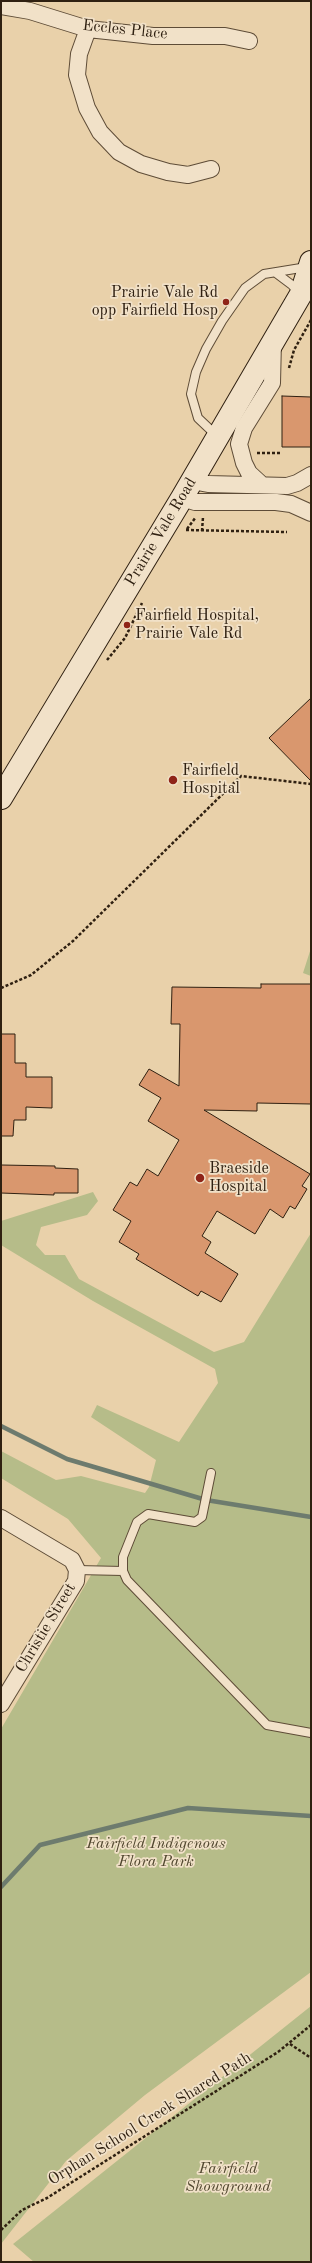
<!DOCTYPE html>
<style>
body{margin:0}
#map{position:relative;width:312px;height:2263px;overflow:hidden;background:#e9d1aa;font-family:"Old Standard TT",serif}
canvas{display:block}
.frame{position:absolute;inset:0;border:2px solid #2f2011;pointer-events:none}
</style>
<div id="map">
<canvas width="312" height="2263"></canvas>
<div class="frame"></div>
</div>
<script>
const context = document.querySelector('canvas').getContext('2d');
context.lineJoin = 'round';
function fill(path, color) { context.fillStyle = color; context.fill(path, 'evenodd'); }
const poly = rows => new Path2D(rows.map(r => 'M' + r).join(''));
function stroke(path, color, width, dash) { context.strokeStyle = color; context.lineWidth = width; context.lineCap = dash ? 'butt' : 'round'; context.setLineDash(dash || []); context.stroke(path); }
function write(font, color, halo, rows, align = 'center') {
  context.font = font + ' "Old Standard TT",serif'; context.lineWidth = 3.5; context.setLineDash([]); context.textBaseline = 'middle'; context.strokeStyle = halo; context.fillStyle = color; for (const [text, x, y, turn = 0] of rows) {
    context.save(); context.translate(x, y); context.rotate((+turn || 0) * Math.PI / 180); context.textAlign = isNaN(turn) ? turn : align; if (halo) context.strokeText(text, 0, 0); context.fillText(text, 0, 0); context.restore();
  }
}
fill(poly([
 [311,948,311,976,303,973],
 [93,1192,98,1201,87,1215,41,1227,36,1245,45,1255,65,1255,79,1279,214,1352,244,1342,311,1233,311,1972,145,2095,66,2161,1,2244,1,1729,101,1558,68,1519,1,1478,1,1451,56,1480,81,1476,145,1493,149,1487,156,1460,91,1417,97,1405,179,1442,218,1383,215,1369,93,1301,1,1245,1,1221],
 [311,2006,311,2262,34,2262,13,2244]
]), '#b6bc89');
stroke(poly([
 [1,1426,67,1459,206,1500,311,1517],
 [1,1887,40,1845,188,1808,311,1816]
]), '#6d7b6e', 4.5);
const building = poly([
 [282,396,311,397,311,447,282,447,282,396],
 [311,698,311,781,269,738,311,698],
 [261,984,311,984,311,1104,257,1103,257,1111,204,1110,310,1174,302,1186,307,1189,295,1209,290,1206,283,1218,270,1209,255,1234,217,1211,202,1236,211,1242,205,1253,238,1274,221,1302,201,1291,198,1296,136,1259,139,1254,119,1242,131,1221,113,1210,130,1182,137,1186,147,1169,158,1176,179,1140,148,1121,161,1098,139,1085,149,1069,179,1086,180,1024,171,1024,172,987,261,988,261,984],
 [1,1034,15,1034,15,1063,26,1063,26,1077,52,1077,52,1108,26,1107,26,1120,14,1120,13,1136,1,1136,1,1034],
 [1,1165,55,1166,55,1168,78,1169,78,1193,54,1193,54,1195,1,1193,1,1165]
]);
fill(building, '#d9976e');
stroke(building, '#2f2011', 1);
const lane = poly([
 [276,273,292,285,299,293],
 [217,436,198,418,191,394,196,372,206,349,222,321,245,288,264,274,307,267],
 [211,1473,202,1517,195,1522,148,1514,137,1522,123,1557,123,1571,127,1580,267,1725,311,1733],
 [77,1570,123,1571]
]);
const street = poly([
 [1,6,30,11,88,29,153,36,225,36,249,41],
 [88,29,79,54,77,75,87,108,100,132,119,152,141,164,168,172,188,175,211,169],
 [192,481,208,484,287,486,297,483,311,475],
 [262,485,249,473,244,463,239,444,244,428,272,383,273,341],
 [182,498,195,502,276,502,291,504,311,513],
 [1,1518,72,1560,77,1570,76,1581,1,1704]
]);
const secondary = poly([
 [1,798,182,498,301,294,311,262]
]);
stroke(lane, '#5e4c37', 10);
stroke(street, '#5e4c37', 18);
stroke(secondary, '#2f2011', 24);
stroke(poly([
 [289,368,294,350,311,320],
 [257,453,282,453],
 [187,529,196,517],
 [186,530,287,532],
 [202,531,203,517],
 [107,660,125,638,142,603],
 [1,988,31,975,73,941,241,776,311,784],
 [290,2044,311,2058],
 [1,2230,22,2210,47,2198,278,2052,311,2025]
]), '#2f2011', 2.5, [3, 2]);
stroke(lane, '#f1e1c8', 8);
stroke(street, '#f1e1c8', 16);
stroke(secondary, '#f1e1c8', 22);
for (const [x, y, r, color] of [
 [226,302,4,"#8f2418"],
 [127,625,4,"#8f2418"],
 [173,780,5,"#8f2418"],
 [200,1178,5,"#8f2418"]
]) { const dot = new Path2D(); dot.arc(x, y, r, 0, 2 * Math.PI); context.fillStyle = color; context.fill(dot); stroke(dot, '#f1e1c8', 1.5); }
write('16px', '#2f2011', '#f1e1c8', [
 ["Eccles Place",125,30,6],
 ["Prairie Vale Road",161,532,-59],
 ["Christie Street",46,1628,-59],
 ["Orphan School Creek Shared Path",150,2119,-32]
]);
write('16px', '#2f2011', '#f1e1c8', [
 ["Prairie Vale Rd",218,293,"right"],
 ["opp Fairfield Hosp",218,311,"right"],
 ["Fairfield Hospital,",135,616],
 ["Prairie Vale Rd",135,634],
 ["Fairfield",182,771],
 ["Hospital",182,789],
 ["Braeside",209,1169],
 ["Hospital",209,1187]
], 'left');
write('italic 16px', '#51472f', '#f1e1c8', [
 ["Fairfield Indigenous",156,1844],
 ["Flora Park",156,1862],
 ["Fairfield",228,2169],
 ["Showground",228,2187]
]);
</script>
